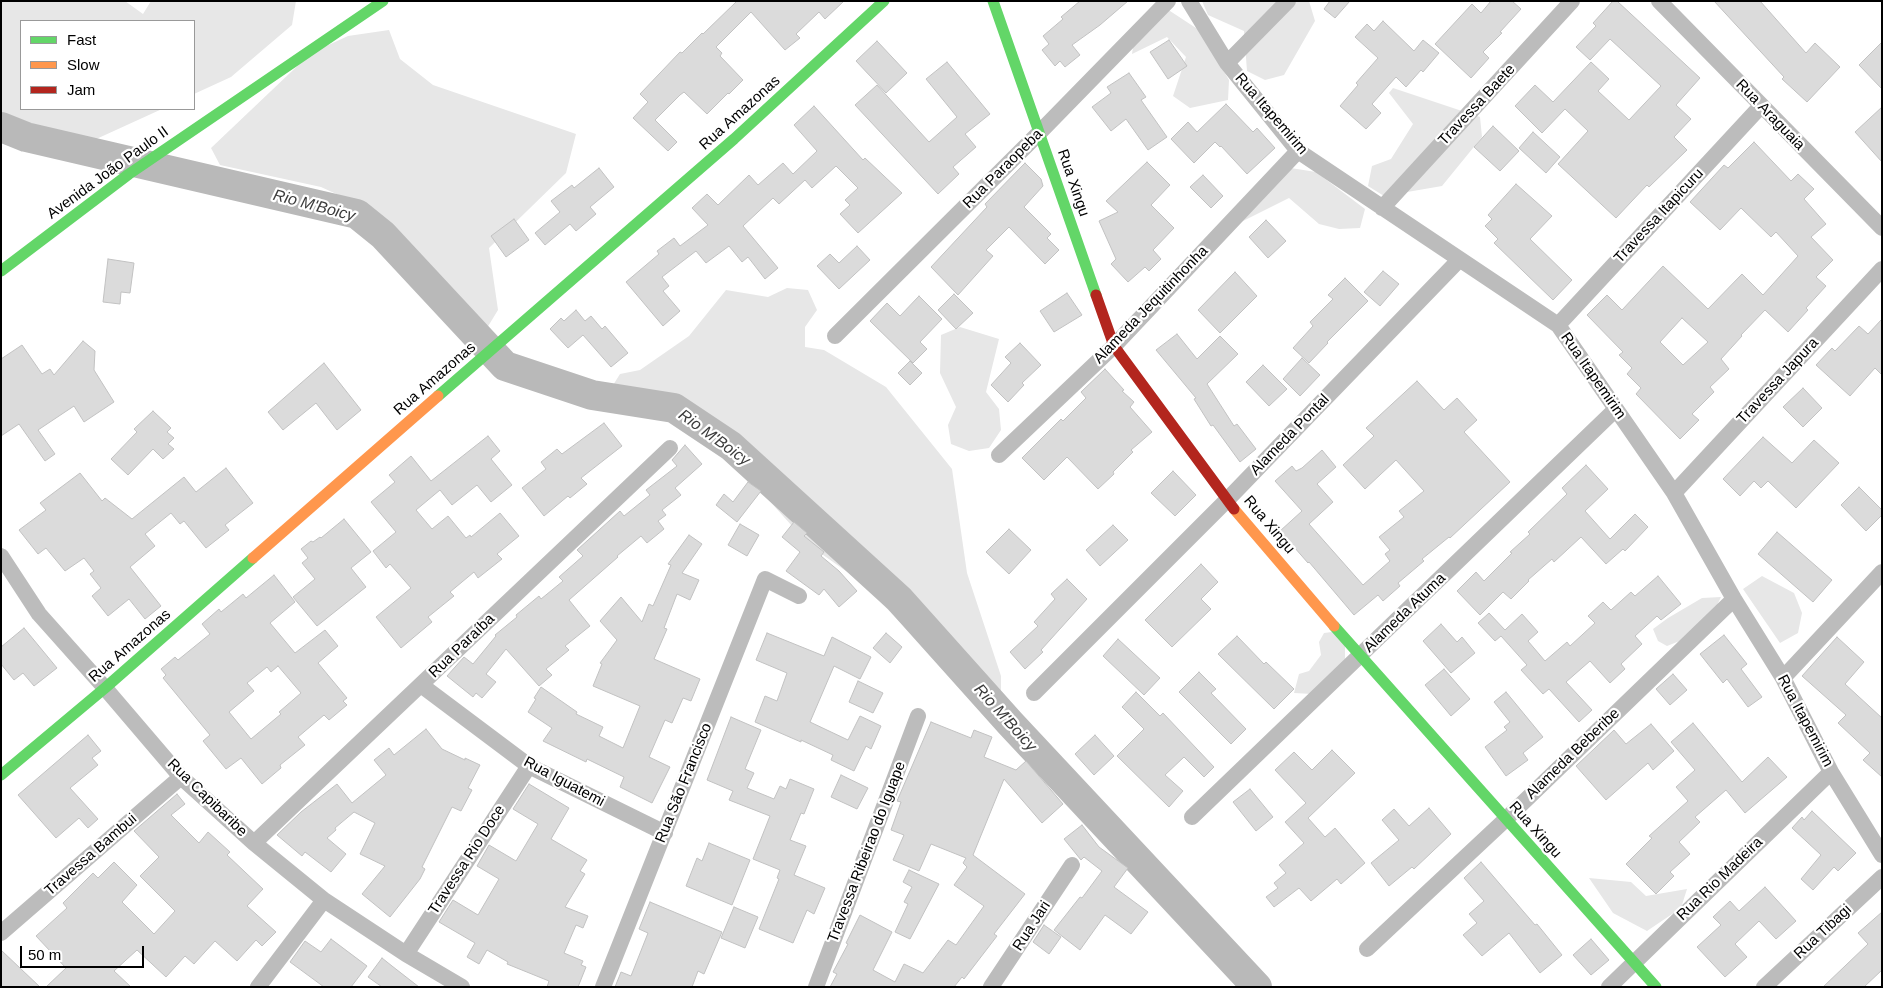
<!DOCTYPE html>
<meta charset="utf-8">
<style>
body{margin:0}
#map{position:relative;width:1883px;height:988px;overflow:hidden;background:#fff;font-family:Arial,sans-serif}
canvas{display:block}
.frame{position:absolute;inset:0;border:2px solid #000;pointer-events:none}
.legend{position:absolute;left:20px;top:20px;width:175px;height:90px;box-sizing:border-box;background:#fff;border:1px solid #999;margin:0;padding:6px 9px;list-style:none;font-size:15px;color:#000}
.legend li{display:flex;align-items:center;gap:10px;height:25px}
.legend b{width:25px;border:1px solid #999}
.scale{position:absolute;left:20px;top:946px;width:124px;height:22px;box-sizing:border-box;border:2px solid #000;border-top:0;padding-left:6px;font-size:15px;line-height:18px;white-space:nowrap;color:#000;-webkit-text-stroke:4px #fff;paint-order:stroke}
</style>
<div id="map">
<canvas width="1883" height="988"></canvas>
<div class="frame"></div>
<ul class="legend">
<li><b style="height:6px;background:#63d668"></b>Fast</li>
<li><b style="height:6px;background:#ff974d"></b>Slow</li>
<li><b style="height:6px;background:#b3261e"></b>Jam</li>
</ul>
<div class="scale">50 m</div>
</div>
<script>
const context = document.querySelector('canvas').getContext('2d');
context.lineJoin = 'round';
function fill(path, color) { context.fillStyle = color; context.fill(path, 'evenodd'); }
const poly = rows => new Path2D(rows.map(r => 'M' + r).join(''));
function stroke(path, color, width, dash) { context.strokeStyle = color; context.lineWidth = width; context.lineCap = dash ? 'butt' : 'round'; context.setLineDash(dash || []); context.stroke(path); }
function write(font, color, halo, rows, align = 'center') {
  context.font = font + ' Arial,sans-serif'; context.lineWidth = 4.5; context.setLineDash([]); context.textBaseline = 'middle'; context.strokeStyle = halo; context.fillStyle = color; for (const [text, x, y, turn = 0] of rows) {
    context.save(); context.translate(x, y); context.rotate((+turn || 0) * Math.PI / 180); context.textAlign = isNaN(turn) ? turn : align; if (halo) context.strokeText(text, 0, 0); context.fillText(text, 0, 0); context.restore();
  }
}
fill(poly([
 [1,1,125,1,143,14,151,1,296,1,292,25,231,77,194,94,194,21,21,21,21,109,162,109,70,151,1,121],
 [1202,1,1309,1,1315,21,1284,75,1265,80,1247,71,1244,31,1208,15],
 [1167,9,1199,30,1229,80,1228,100,1190,108,1173,96,1186,57,1167,37,1132,54,1135,33],
 [389,30,400,59,433,85,576,134,566,173,489,248,498,310,487,328,455,306,421,256,376,212,321,187,220,165,211,148,311,53,348,36],
 [1393,88,1480,117,1482,137,1442,186,1384,196,1368,186,1372,166,1391,159,1413,124,1389,93],
 [1278,166,1316,172,1365,209,1360,228,1339,229,1319,224,1289,198,1233,226],
 [787,288,808,290,817,310,805,327,805,347,824,350,886,387,952,469,967,573,1001,676,1001,697,983,707,860,581,809,545,715,440,680,421,640,416,610,390,620,374,640,370,689,336,726,290,768,297],
 [960,327,999,339,986,392,999,409,1001,430,989,448,969,451,951,444,948,425,956,407,940,373,941,335],
 [1762,576,1794,593,1802,613,1798,633,1780,643,1743,589],
 [1721,597,1714,611,1682,640,1667,646,1658,641,1653,629,1668,618,1702,598],
 [1332,632,1345,643,1345,659,1312,694,1294,693,1299,674,1309,671,1321,655,1319,642,1324,633],
 [1589,878,1631,882,1646,896,1687,889,1681,908,1647,931,1613,913]
]), '#e7e7e7');
stroke(poly([
 [1,127,26,137,357,214,383,235,505,366,592,395,674,408,731,446,899,599,1010,723,1257,987]
]), '#b9b9b9', 30);
const building = poly([
 [737,1,844,1,825,19,819,12,796,34,800,38,785,50,751,12,716,47,722,53,720,56,743,80,729,94,728,93,707,114,684,92,680,95,655,120,677,142,668,151,633,118,648,102,640,94,680,52,682,53,702,33,703,34,737,1],
 [1080,1,1128,1,1100,25,1072,45,1080,55,1065,67,1060,61,1055,66,1042,50,1049,44,1043,36,1063,19,1061,17,1080,1],
 [1330,1,1350,1,1335,18,1324,9,1330,1],
 [1491,1,1512,1,1521,9,1500,32,1502,33,1483,52,1489,58,1471,78,1435,44,1472,4,1481,13,1491,1],
 [1613,1,1617,1,1700,78,1676,105,1691,119,1674,137,1687,150,1649,187,1647,185,1616,218,1558,164,1588,131,1565,109,1542,133,1515,106,1535,85,1553,102,1591,62,1609,79,1598,91,1629,120,1661,86,1610,39,1590,60,1576,47,1596,26,1593,23,1613,1],
 [1714,1,1760,1,1806,53,1815,43,1840,67,1807,102,1782,79,1784,77,1714,1],
 [1383,21,1414,51,1423,40,1439,53,1423,72,1421,70,1406,87,1396,77,1372,104,1381,113,1366,129,1340,106,1358,85,1356,83,1378,58,1355,37,1367,24,1374,31,1383,21],
 [1169,40,1187,66,1168,79,1150,52,1169,40],
 [877,41,907,73,886,93,856,61,877,41],
 [1882,42,1882,89,1859,65,1882,42],
 [947,62,990,114,965,134,976,147,953,167,959,174,938,194,855,105,877,85,929,142,957,117,926,79,947,62],
 [1129,73,1146,97,1141,100,1167,137,1148,150,1126,119,1111,131,1092,107,1111,93,1107,87,1129,73],
 [1226,104,1253,132,1257,128,1275,148,1247,174,1221,146,1220,147,1215,142,1194,163,1171,139,1188,122,1197,132,1226,104],
 [814,106,863,160,865,158,902,193,858,233,840,214,850,205,845,200,858,188,836,166,812,188,805,180,779,204,773,198,743,226,778,268,765,279,748,257,742,262,729,246,706,263,696,251,662,277,669,286,663,291,680,311,663,326,626,282,659,254,657,251,674,238,680,246,708,225,692,208,707,194,718,205,749,175,758,185,783,163,793,174,817,151,794,125,814,106],
 [1882,107,1882,162,1855,132,1882,107],
 [1493,126,1519,151,1500,171,1474,147,1493,126],
 [1533,132,1560,157,1546,173,1519,148,1533,132],
 [1754,142,1791,181,1798,174,1814,189,1804,199,1826,224,1811,237,1833,260,1816,277,1826,286,1806,308,1808,310,1788,332,1765,310,1741,335,1742,336,1721,359,1729,369,1710,387,1714,392,1692,414,1699,420,1680,439,1636,394,1641,388,1627,374,1632,368,1619,355,1623,352,1587,315,1607,295,1622,310,1663,266,1708,309,1742,274,1763,295,1798,256,1776,232,1771,237,1741,208,1720,230,1690,202,1724,165,1728,168,1754,142],
 [1682,318,1708,342,1683,365,1660,342,1682,318],
 [1147,162,1170,185,1151,205,1174,228,1153,250,1161,259,1149,271,1145,267,1128,282,1111,264,1116,259,1099,221,1118,212,1106,201,1147,162],
 [1025,163,1041,179,1043,186,1024,207,1051,234,1047,238,1059,250,1045,264,1009,227,986,250,993,256,958,295,931,267,987,207,985,204,1025,163],
 [599,168,614,187,590,207,596,214,576,231,570,224,545,245,535,233,560,212,551,201,572,185,574,188,599,168],
 [1203,175,1223,196,1211,208,1190,187,1203,175],
 [1516,184,1552,216,1530,239,1572,280,1553,300,1494,243,1498,239,1485,226,1492,219,1488,215,1516,184],
 [514,219,529,240,506,257,491,236,514,219],
 [1266,220,1286,241,1268,258,1249,237,1266,220],
 [857,246,870,260,839,289,817,266,830,254,839,263,857,246],
 [108,259,134,263,130,293,121,292,120,304,103,302,108,259],
 [1383,271,1399,284,1380,306,1364,292,1383,271],
 [1235,272,1257,296,1220,333,1198,310,1235,272],
 [1345,278,1368,301,1327,342,1328,343,1309,363,1293,348,1313,326,1310,322,1333,299,1328,295,1345,278],
 [1067,293,1082,315,1054,332,1040,311,1067,293],
 [954,294,973,313,956,329,938,310,954,294],
 [919,296,942,319,920,342,927,349,913,363,870,321,887,303,900,316,919,296],
 [576,310,585,321,591,316,602,329,605,326,628,353,611,367,583,335,568,348,550,329,561,318,564,321,576,310],
 [1882,319,1882,375,1875,368,1850,396,1816,365,1832,348,1835,351,1859,326,1868,334,1882,319],
 [1177,334,1197,359,1220,336,1238,354,1207,384,1234,426,1237,424,1256,449,1240,462,1213,425,1211,426,1194,399,1196,398,1156,350,1177,334],
 [83,341,95,351,94,370,114,402,84,422,74,406,38,430,55,454,45,461,19,424,1,436,1,359,22,345,42,374,50,369,54,375,83,341],
 [1020,343,1041,365,1022,383,1024,385,1008,402,991,385,1011,363,1005,357,1020,343],
 [1302,358,1320,375,1300,396,1283,379,1302,358],
 [910,361,922,373,910,385,898,373,910,361],
 [324,363,361,410,337,430,316,403,283,430,268,412,324,363],
 [1263,365,1287,389,1269,406,1246,382,1263,365],
 [1105,369,1124,390,1122,391,1134,402,1130,407,1152,432,1131,450,1133,452,1113,472,1114,474,1098,489,1067,457,1044,480,1022,458,1061,419,1063,421,1086,398,1081,392,1105,369],
 [1417,381,1444,410,1457,398,1477,420,1464,432,1510,482,1450,538,1449,537,1422,559,1424,561,1398,583,1400,586,1383,601,1378,595,1354,615,1309,562,1308,563,1280,531,1302,511,1275,481,1292,466,1296,471,1302,468,1322,450,1336,467,1317,484,1333,502,1309,524,1363,585,1390,561,1385,554,1390,550,1379,537,1404,517,1399,511,1424,491,1396,460,1365,489,1343,465,1374,436,1366,428,1417,381],
 [1803,388,1822,408,1803,427,1783,407,1803,388],
 [153,411,171,428,167,432,174,438,168,444,174,449,163,459,153,449,128,475,111,459,137,432,134,429,153,411],
 [604,423,622,446,581,478,587,484,570,498,568,496,544,516,522,488,546,469,541,462,557,449,562,454,604,423],
 [488,436,500,451,491,459,512,485,491,502,477,485,452,505,440,490,416,510,432,529,448,516,466,538,470,535,471,537,500,513,519,536,497,554,502,559,478,578,474,572,450,592,454,596,428,617,432,622,401,648,376,617,411,588,390,564,386,568,373,551,396,532,371,502,395,482,389,475,411,456,431,481,488,436],
 [1763,437,1792,463,1814,440,1839,463,1796,508,1768,481,1761,488,1754,481,1740,496,1723,479,1763,437],
 [685,445,702,464,675,488,681,495,662,510,666,515,658,521,664,529,647,543,641,536,617,556,618,557,569,600,590,626,565,646,569,650,546,669,552,675,539,686,506,649,486,674,496,682,482,698,476,693,473,697,447,676,464,657,473,664,496,636,495,635,517,617,516,615,539,596,541,599,563,581,559,577,583,556,577,550,620,511,624,516,650,495,646,490,677,466,672,460,685,445],
 [1586,465,1608,489,1585,511,1610,539,1635,514,1648,527,1625,551,1623,549,1606,564,1581,537,1554,562,1552,559,1528,580,1529,581,1511,599,1503,592,1480,615,1457,591,1476,572,1484,581,1512,553,1510,552,1530,534,1528,532,1567,494,1562,488,1586,465],
 [226,468,253,503,225,525,229,530,206,548,184,521,180,524,171,513,145,534,155,546,130,567,161,606,145,619,129,599,108,616,92,596,101,588,90,574,94,571,84,558,65,571,46,548,38,554,19,530,46,510,40,503,80,473,102,501,105,498,132,519,184,477,196,492,226,468],
 [1173,471,1196,495,1175,516,1151,493,1173,471],
 [748,482,761,491,737,522,716,505,724,494,733,502,748,482],
 [1859,487,1882,510,1882,515,1866,531,1841,505,1859,487],
 [344,519,371,552,351,568,366,587,317,626,293,597,315,579,302,563,308,558,301,549,311,541,313,542,320,537,321,538,344,519],
 [794,522,807,533,804,536,824,552,821,556,839,571,857,591,839,607,824,589,819,595,786,571,800,552,782,537,794,522],
 [740,524,759,535,747,556,728,545,740,524],
 [1113,525,1128,540,1100,566,1086,550,1113,525],
 [1009,529,1031,550,1009,574,986,552,1009,529],
 [1777,532,1832,580,1813,602,1758,554,1777,532],
 [689,535,702,544,682,573,699,580,690,600,677,594,664,628,667,629,654,659,700,679,691,701,683,698,672,723,665,720,649,757,670,767,652,803,620,787,624,777,587,759,586,762,543,741,552,728,528,712,536,699,534,698,541,687,577,712,576,714,603,727,599,736,623,748,640,706,593,686,602,664,600,663,617,640,600,621,621,597,642,622,649,604,653,606,671,565,668,564,689,535],
 [1201,564,1218,582,1201,599,1211,609,1172,647,1145,620,1201,564],
 [274,575,295,602,270,623,295,653,325,630,338,646,318,663,347,698,343,701,347,705,329,720,324,715,298,737,305,745,280,765,281,768,262,784,241,758,226,769,203,741,210,735,163,678,166,675,161,669,175,657,178,660,210,634,202,624,219,609,221,612,243,594,246,598,274,575],
 [278,666,301,693,279,712,281,714,251,739,229,712,254,691,247,683,267,667,271,672,278,666],
 [1658,576,1681,604,1661,620,1657,616,1635,636,1642,644,1621,664,1625,669,1610,683,1590,661,1566,682,1592,710,1579,722,1549,689,1543,694,1521,670,1527,665,1501,636,1495,641,1478,623,1489,613,1505,630,1522,614,1538,632,1528,641,1545,661,1567,642,1570,646,1595,623,1588,616,1603,602,1611,610,1631,592,1635,596,1658,576],
 [1067,579,1087,599,1041,650,1043,652,1025,669,1010,652,1038,626,1034,622,1055,599,1051,594,1067,579],
 [1441,624,1457,642,1462,637,1475,653,1451,673,1423,641,1441,624],
 [24,628,57,668,34,686,23,673,14,680,1,664,1,647,24,628],
 [767,633,824,656,832,637,871,657,860,679,834,666,810,722,848,740,860,716,881,726,871,749,866,746,854,771,831,760,833,755,801,740,801,742,755,722,765,696,777,701,787,673,756,660,767,633],
 [886,633,902,647,890,663,873,648,886,633],
 [1724,635,1747,664,1741,669,1762,697,1748,707,1727,679,1723,683,1700,654,1724,635],
 [1237,636,1264,664,1266,662,1294,689,1274,709,1218,654,1237,636],
 [1837,637,1864,662,1845,684,1882,718,1882,777,1863,760,1870,753,1838,723,1846,715,1802,676,1837,637],
 [1118,639,1160,678,1144,695,1103,656,1118,639],
 [1444,669,1470,699,1451,716,1425,685,1444,669],
 [1199,672,1216,689,1211,693,1246,729,1231,744,1179,692,1199,672],
 [1673,674,1687,690,1670,705,1656,689,1673,674],
 [858,681,883,693,873,713,849,702,858,681],
 [1136,692,1160,716,1163,713,1214,767,1204,777,1184,757,1165,775,1183,791,1169,807,1117,756,1144,729,1122,707,1136,692],
 [1506,692,1543,737,1523,753,1528,760,1506,776,1485,747,1507,730,1504,727,1510,722,1494,702,1506,692],
 [731,717,761,730,745,769,754,773,747,788,774,799,780,786,786,789,790,779,814,789,804,814,801,813,790,840,806,846,794,875,825,888,814,914,807,910,793,943,759,929,779,879,777,878,780,870,753,859,770,816,729,800,733,791,707,780,731,717],
 [931,722,971,738,974,730,992,737,984,757,1016,770,1026,761,1063,804,1042,823,1004,779,973,855,1025,894,994,934,997,936,964,979,962,977,954,987,830,987,837,974,833,972,848,944,846,943,860,915,892,932,873,970,895,982,904,964,923,973,948,940,956,945,984,906,954,885,967,867,963,863,966,858,931,844,919,871,893,860,904,835,891,830,901,802,897,801,931,722],
 [1693,723,1742,782,1768,757,1787,777,1745,813,1726,790,1695,817,1700,822,1679,842,1690,854,1670,872,1674,876,1656,894,1626,864,1652,838,1649,836,1688,801,1676,787,1695,770,1671,742,1693,723],
 [1651,724,1674,751,1653,770,1648,763,1606,800,1576,766,1614,730,1626,744,1651,724],
 [426,729,442,749,465,760,465,758,480,765,468,788,472,790,461,811,452,807,422,867,425,869,420,879,390,917,362,894,385,866,360,854,375,823,354,812,335,828,336,830,327,838,346,854,331,872,305,852,302,856,277,835,301,812,337,784,352,803,386,775,374,760,389,748,394,755,426,729],
 [88,735,101,751,92,758,98,765,70,788,98,819,88,828,79,818,56,838,18,795,88,735],
 [1095,735,1114,756,1094,775,1075,754,1095,735],
 [1332,750,1355,773,1308,818,1325,837,1335,828,1365,863,1341,884,1337,879,1311,901,1299,888,1274,907,1266,897,1278,888,1274,883,1286,873,1279,865,1304,843,1285,822,1306,803,1275,770,1294,752,1312,770,1332,750],
 [841,775,868,788,857,809,831,797,841,775],
 [529,784,569,808,551,839,587,860,580,871,585,874,565,907,588,916,583,928,576,925,564,953,583,961,581,965,586,967,578,987,547,987,549,981,507,964,508,962,487,950,479,964,467,957,475,943,439,922,453,900,478,915,499,879,477,866,489,845,516,861,538,824,513,809,529,784],
 [1250,789,1273,817,1256,831,1233,802,1250,789],
 [177,794,185,804,171,815,199,843,208,832,230,852,227,855,263,889,247,906,276,932,262,946,256,940,237,961,215,941,194,964,185,956,166,977,137,950,114,971,131,987,46,987,66,968,36,936,67,908,63,903,93,873,98,878,114,862,137,885,122,902,154,934,175,911,140,876,159,857,134,831,177,794],
 [1429,808,1451,834,1414,869,1412,867,1389,886,1371,863,1399,840,1382,820,1394,809,1409,826,1429,808],
 [1812,811,1856,853,1838,871,1834,867,1813,890,1801,879,1821,855,1792,828,1802,817,1804,820,1812,811],
 [1082,825,1099,847,1128,868,1114,887,1148,912,1131,934,1105,915,1080,950,1054,930,1080,897,1082,898,1102,871,1084,857,1081,860,1064,839,1082,825],
 [709,843,750,860,732,905,686,886,697,858,702,861,709,843],
 [1481,862,1535,925,1537,924,1562,955,1540,973,1509,933,1482,956,1463,935,1477,923,1469,914,1484,901,1464,878,1481,862],
 [909,870,939,884,910,939,895,932,908,904,904,902,912,887,903,882,909,870],
 [1765,887,1796,921,1776,939,1759,921,1735,944,1747,957,1725,977,1697,947,1721,925,1713,917,1730,901,1739,911,1765,887],
 [650,902,722,932,704,974,698,971,692,987,615,987,621,972,631,976,648,933,639,929,650,902],
 [734,907,758,917,745,948,721,938,734,907],
 [1882,912,1882,970,1864,987,1823,987,1868,944,1858,933,1882,912],
 [1044,925,1061,937,1049,954,1033,942,1044,925],
 [331,939,367,966,351,987,324,987,290,962,305,941,321,952,331,939],
 [1591,939,1609,960,1591,975,1573,955,1591,939],
 [1,950,40,987,1,987,1,950],
 [382,958,392,966,419,987,382,987,368,977,382,958]
]);
fill(building, '#dbdbdb');
stroke(building, '#c2c2c2', 1);
stroke(poly([
 [1189,1,1227,63,1298,151,1558,325,1674,493,1734,599,1783,678,1831,772,1882,855],
 [1659,1,1882,228],
 [1227,63,1288,1],
 [1382,208,1572,1],
 [1558,325,1761,106],
 [835,336,1039,133,1168,1],
 [999,455,1114,346,1298,151],
 [1674,493,1882,269],
 [1,556,39,614,105,688,181,777,254,843,324,900,406,954,462,987],
 [1783,678,1882,572],
 [421,685,529,766,665,833],
 [1034,693,1227,500,1459,260],
 [1192,817,1616,409],
 [254,843,670,448],
 [1,933,181,777],
 [1367,949,1505,820,1734,599],
 [406,954,529,766],
 [258,987,324,900],
 [603,987,765,579,799,596],
 [816,987,918,716],
 [991,987,1072,865],
 [1609,987,1831,772],
 [1764,987,1882,877]
]), '#bcbcbc', 16);
stroke(poly([
 [993,1,1096,295],
 [1,271,129,174,383,1],
 [438,396,734,139,884,1],
 [1334,626,1656,987],
 [1,775,105,688,253,558]
]), '#63d668', 11);
stroke(poly([
 [1234,509,1334,626],
 [253,558,438,396]
]), '#ff974d', 11);
stroke(poly([
 [1096,295,1114,346,1234,509]
]), '#b3261e', 11);
write('15px', '#000', '#fff', [
 ["Travessa Baete",1477,105,-47],
 ["Rua Amazonas",740,113,-42],
 ["Rua Itapemirim",1271,114,49],
 ["Rua Araguaia",1770,115,46],
 ["Rua Paraopeba",1003,169,-45],
 ["Avenida João Paulo II",108,173,-36],
 ["Rua Xingu",1073,183,71],
 ["Travessa Itapicuru",1659,216,-47],
 ["Alameda Jequitinhonha",1151,305,-46],
 ["Rua Itapemirim",1593,376,55],
 ["Rua Amazonas",435,379,-41],
 ["Travessa Japura",1778,381,-47],
 ["Alameda Pontal",1290,435,-46],
 ["Rua Xingu",1269,525,50],
 ["Alameda Atuma",1405,613,-44],
 ["Rua Amazonas",130,646,-41],
 ["Rua Paraíba",462,646,-44],
 ["Rua Itapemirim",1805,721,62],
 ["Alameda Beberibe",1573,754,-44],
 ["Rua Iguatemi",564,782,28],
 ["Rua São Francisco",684,783,-68],
 ["Rua Capibaribe",207,798,44],
 ["Rua Xingu",1535,830,48],
 ["Travessa Ribeirao do Iguape",867,852,-69],
 ["Travessa Bambui",91,855,-41],
 ["Travessa Rio Doce",467,860,-57],
 ["Rua Rio Madeira",1720,879,-44],
 ["Rua Jari",1032,926,-57],
 ["Rua Tibagi",1823,932,-43]
]);
write('italic 16px', '#3c3c3c', '#fff', [
 ["Rio M'Boicy",314,206,15],
 ["Rio M'Boicy",714,438,36],
 ["Rio M'Boicy",1005,718,48]
]);
</script>
